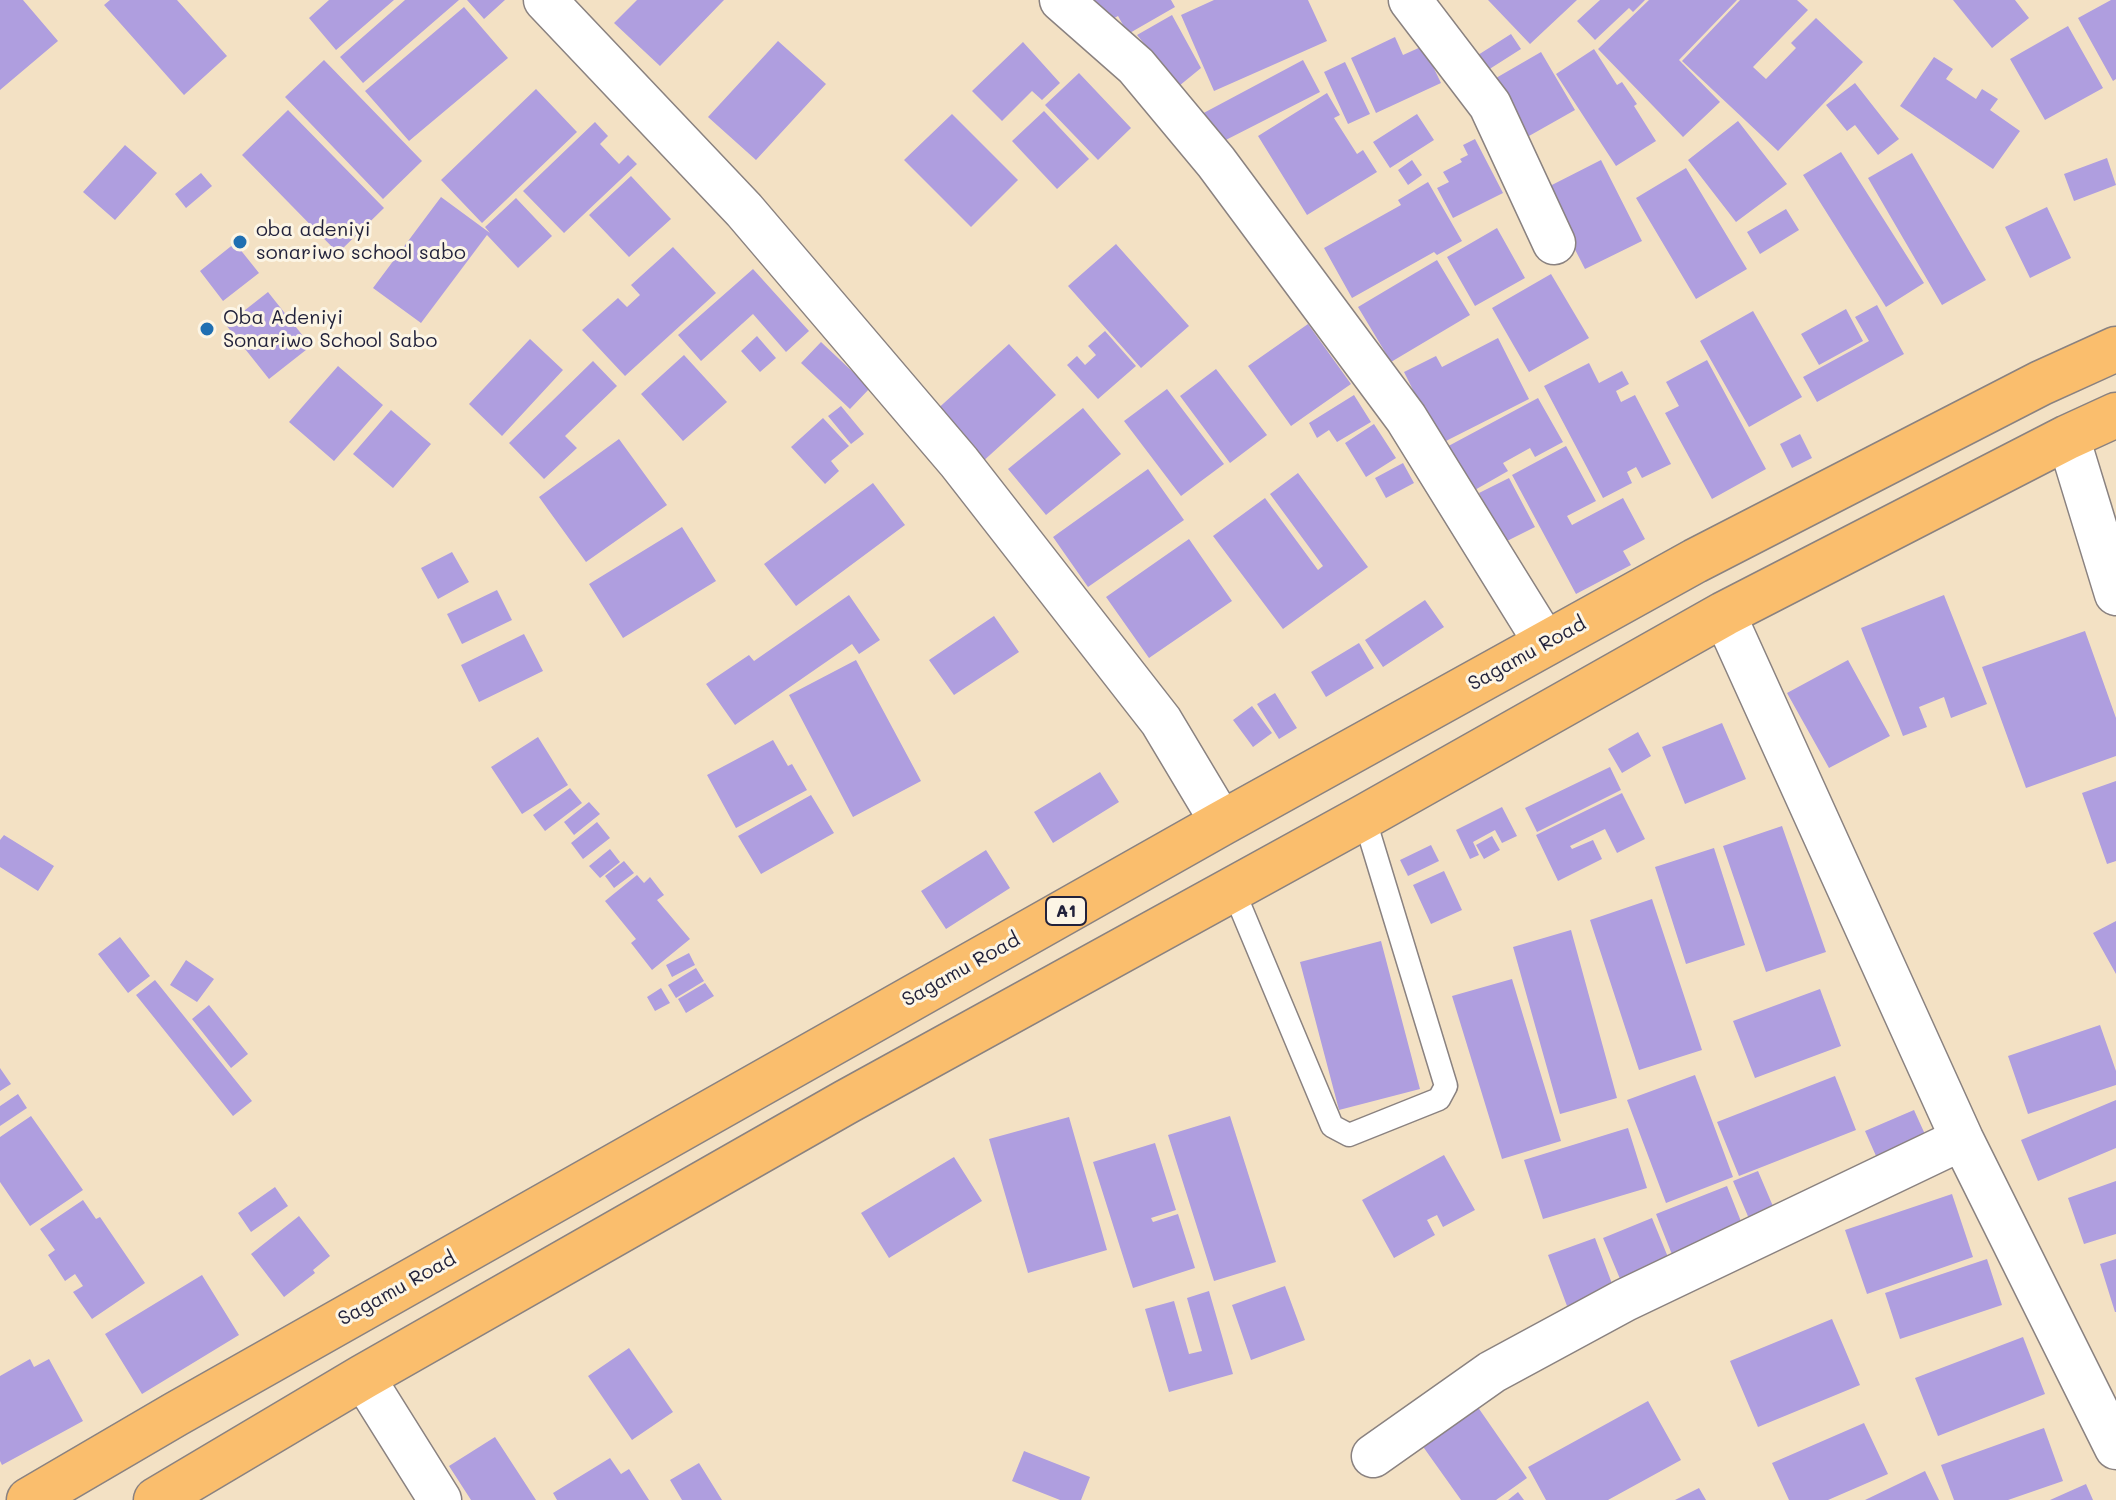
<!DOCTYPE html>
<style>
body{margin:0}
canvas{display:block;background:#f3e1c4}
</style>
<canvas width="2116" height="1500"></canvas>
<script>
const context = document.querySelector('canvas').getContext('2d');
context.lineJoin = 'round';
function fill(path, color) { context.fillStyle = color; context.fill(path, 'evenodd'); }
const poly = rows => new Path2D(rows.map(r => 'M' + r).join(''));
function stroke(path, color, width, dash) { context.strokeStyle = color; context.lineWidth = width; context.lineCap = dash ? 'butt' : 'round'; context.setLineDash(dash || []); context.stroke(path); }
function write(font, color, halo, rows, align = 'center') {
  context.font = font + ' Mali,sans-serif'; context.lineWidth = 6; context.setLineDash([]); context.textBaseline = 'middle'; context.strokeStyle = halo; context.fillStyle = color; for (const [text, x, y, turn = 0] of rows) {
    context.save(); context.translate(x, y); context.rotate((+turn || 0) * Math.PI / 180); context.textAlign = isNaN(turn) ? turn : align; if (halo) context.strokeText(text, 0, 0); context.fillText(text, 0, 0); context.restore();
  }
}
fill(poly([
 [0,0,23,0,58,41,0,90],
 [110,0,177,0,227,56,184,95,104,5],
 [329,0,394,0,336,50,309,18],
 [405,0,459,0,363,83,340,57],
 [467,0,505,0,484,19],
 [637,0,724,0,660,66,614,23],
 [1092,0,1171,0,1175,7,1128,34,1118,16,1105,23],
 [1214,0,1308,0,1327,41,1214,91,1181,15],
 [1488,0,1577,0,1530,44],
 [1600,0,1645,0,1633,12,1629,8,1595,40,1577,21],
 [1649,0,1737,0,1679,60,1720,102,1683,137,1598,49],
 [1740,0,1797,0,1808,10,1753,67,1766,79,1796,48,1791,43,1816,18,1863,62,1778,151,1682,61],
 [1953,0,2015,0,2029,18,1992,48],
 [2111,0,2116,0,2116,79,2113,81,2078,18],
 [464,7,508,58,409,141,365,91],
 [1172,15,1201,68,1179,86,1137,35],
 [2068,26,2103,88,2045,120,2010,59],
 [1511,34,1521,49,1488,70,1478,55],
 [1395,37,1403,55,1423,46,1441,83,1376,113,1351,58],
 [778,41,826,84,756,160,708,117],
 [1023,42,1060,83,1042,100,1032,91,1002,121,972,91],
 [1594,49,1617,85,1622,82,1637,104,1634,106,1656,141,1616,166,1556,74],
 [1541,52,1575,110,1529,136,1496,78],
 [1934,57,1953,69,1946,79,1976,99,1982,89,1998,99,1990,110,2020,131,1993,169,1900,106],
 [324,60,422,161,383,199,285,97],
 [1303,60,1320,92,1214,146,1198,116],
 [1345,62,1370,114,1348,124,1324,72],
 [1079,73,1131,128,1098,160,1045,105],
 [1855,83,1899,139,1878,155,1855,125,1847,131,1826,105],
 [536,89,577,132,482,223,441,180],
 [1327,93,1340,115,1334,118,1357,154,1363,150,1377,172,1307,215,1258,136],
 [288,110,384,208,338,253,242,155],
 [1044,111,1089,159,1057,189,1012,141],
 [952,114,1018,180,971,227,904,160],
 [1417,114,1434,140,1390,168,1373,142],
 [1738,121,1787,184,1736,222,1688,160],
 [595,122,608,136,600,144,619,164,628,155,637,164,564,233,523,191],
 [1475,139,1503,193,1453,218,1437,188,1449,182,1443,172,1462,162,1460,159,1468,155,1463,145],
 [125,145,157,173,115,220,83,192],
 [1841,152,1924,283,1886,307,1803,175],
 [1912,153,1986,280,1942,305,1868,178],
 [2107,158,2116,185,2074,201,2064,174],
 [1412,160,1422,175,1408,185,1398,170],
 [1601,160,1642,241,1585,269,1544,189],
 [1686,168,1747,269,1696,299,1636,198],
 [201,173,212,186,186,208,175,194],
 [631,176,671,219,629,257,589,215],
 [1428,182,1462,241,1437,255,1434,252,1352,298,1324,248,1401,205,1398,200],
 [441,197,490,233,485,227,516,198,552,236,518,268,487,235,421,323,373,288],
 [2047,207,2071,258,2030,278,2005,227],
 [1786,209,1799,230,1760,254,1747,232],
 [1497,228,1525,278,1475,306,1447,257],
 [235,243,259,273,223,301,200,271],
 [1116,244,1189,326,1141,368,1068,286],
 [673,247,716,293,625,376,582,330,618,298,627,307,640,295,631,285],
 [1437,260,1470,315,1391,362,1358,307],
 [753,269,809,331,786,352,753,314,701,361,678,335],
 [1551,274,1589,338,1529,372,1492,308],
 [268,292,311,346,269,379,226,325],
 [1877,305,1904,354,1817,402,1803,377,1869,341,1855,317],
 [1846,309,1863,341,1819,365,1801,334],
 [1753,311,1802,397,1749,427,1700,341],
 [1308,324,1351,384,1291,426,1248,366],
 [1105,331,1136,366,1098,399,1067,365,1077,356,1085,365,1096,355,1088,346],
 [757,336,776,358,760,372,741,351],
 [1498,338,1529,399,1440,444,1404,372,1436,356,1442,367],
 [530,339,563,370,502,436,469,404],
 [821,342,870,388,850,409,801,363],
 [1009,344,1056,395,980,464,933,413],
 [684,355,727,402,683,441,641,394],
 [1707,360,1766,469,1712,499,1665,413,1679,406,1666,382],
 [593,361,617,386,565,436,577,448,544,479,509,443],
 [1589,363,1599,383,1622,371,1629,384,1616,391,1621,402,1635,395,1671,464,1642,478,1636,467,1627,472,1632,483,1603,498,1544,386],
 [338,366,383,405,334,461,289,422],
 [1216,369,1267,435,1230,463,1180,396],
 [1167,389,1224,464,1181,496,1124,421],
 [1354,395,1371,422,1337,442,1329,430,1317,438,1309,423],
 [1538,398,1563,442,1535,457,1530,448,1503,463,1508,471,1466,495,1441,450],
 [841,406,864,434,851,444,828,416],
 [1083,408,1121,454,1046,515,1008,469],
 [391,410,431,444,393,488,353,454],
 [823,418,849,446,831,461,839,471,825,484,791,447],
 [1374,424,1396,458,1366,477,1345,443],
 [1800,434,1812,458,1792,468,1780,444],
 [619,439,667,505,586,562,539,497],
 [1566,446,1596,501,1567,516,1572,525,1623,498,1645,539,1623,551,1631,565,1576,594,1512,475],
 [1403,463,1414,483,1386,498,1375,478],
 [1148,469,1184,520,1088,587,1053,537],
 [1298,473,1368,567,1283,629,1213,536,1265,498,1318,570,1323,566,1270,494],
 [1509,478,1535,527,1505,542,1479,493],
 [873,483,905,525,796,606,764,564],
 [682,527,716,581,623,638,589,584],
 [1189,539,1232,601,1149,658,1106,597],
 [452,552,469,582,438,599,421,568],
 [497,590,512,620,462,644,447,614],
 [849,595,880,640,859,654,852,644,735,725,706,684,749,655,754,661],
 [1944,595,1987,704,1951,718,1944,697,1919,707,1927,727,1903,736,1861,628],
 [1425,600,1444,627,1383,667,1365,640],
 [994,616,1019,652,954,695,929,660],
 [2085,631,2116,718,2116,756,2026,788,1982,667],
 [524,634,543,671,479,702,461,665],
 [1359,643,1374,668,1326,697,1311,672],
 [856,660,921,781,853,817,789,695],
 [1848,660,1890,736,1829,768,1787,693],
 [1275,693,1297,728,1279,739,1257,704],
 [1252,706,1272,733,1253,747,1233,720],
 [1722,723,1746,779,1685,804,1662,747],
 [1638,732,1651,756,1622,773,1608,749],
 [538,737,568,785,522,814,491,767],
 [773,740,788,766,792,764,807,790,736,828,707,775],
 [1610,767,1621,790,1537,832,1525,808],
 [1100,772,1119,802,1053,843,1034,812],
 [2116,781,2116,861,2107,864,2082,793],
 [570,788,582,803,545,831,533,815],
 [1622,793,1645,839,1617,853,1605,829,1570,846,1572,849,1593,840,1602,859,1558,881,1536,835],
 [811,795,834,833,761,874,738,836],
 [589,802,600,814,574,835,564,822],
 [1502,807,1517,836,1502,843,1495,830,1473,842,1479,855,1470,859,1456,830],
 [597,822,610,838,583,859,571,843],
 [1782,826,1826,952,1766,972,1723,846],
 [4,835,54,866,38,891,0,867,0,840],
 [1492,836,1500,850,1484,859,1476,845],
 [1431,845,1439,861,1408,876,1400,860],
 [1714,848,1745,945,1686,964,1655,867],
 [610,849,620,862,600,878,589,866],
 [986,850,1010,888,946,929,921,891],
 [624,861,634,873,614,888,605,876],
 [1444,871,1462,910,1431,924,1413,885],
 [637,875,644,883,650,877,664,895,657,900,690,939,652,970,631,943,636,939,605,901],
 [1652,899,1702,1050,1639,1070,1590,920],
 [2116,921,2116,974,2093,933],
 [1571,930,1617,1098,1560,1114,1513,947],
 [120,937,150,976,128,993,98,954],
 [1381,941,1420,1089,1339,1110,1300,962],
 [689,953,695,965,672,977,666,965],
 [186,960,214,979,197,1002,170,985],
 [696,968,704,981,676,998,668,985],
 [1512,979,1561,1141,1502,1159,1452,996],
 [155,980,252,1101,233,1116,136,995],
 [705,983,714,996,686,1013,678,999],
 [661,988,670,1003,655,1011,647,997],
 [1820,989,1841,1046,1755,1078,1733,1021],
 [209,1005,248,1054,231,1068,192,1019],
 [2100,1025,2116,1071,2116,1085,2028,1114,2008,1056],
 [0,1068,11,1084,0,1091],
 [1695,1075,1733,1177,1666,1203,1627,1100],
 [1835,1076,1856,1130,1739,1176,1717,1122],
 [18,1094,27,1108,0,1126,0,1106],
 [2116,1100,2116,1148,2038,1181,2021,1140],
 [1914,1110,1933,1152,1884,1174,1865,1131],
 [31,1116,83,1190,30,1226,0,1182,0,1137],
 [1230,1116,1276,1262,1214,1281,1168,1135],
 [1069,1117,1107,1250,1028,1273,989,1139],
 [1628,1128,1647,1188,1543,1219,1524,1160],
 [1155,1143,1176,1210,1151,1218,1153,1222,1178,1214,1195,1268,1133,1288,1093,1162],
 [1444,1155,1475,1210,1443,1227,1437,1215,1427,1220,1435,1235,1394,1258,1362,1200],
 [954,1157,982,1201,889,1258,861,1213],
 [1758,1171,1775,1211,1750,1221,1733,1181],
 [2116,1181,2116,1234,2084,1244,2068,1198],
 [1727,1186,1744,1229,1673,1257,1656,1214],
 [275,1187,288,1206,251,1232,238,1213],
 [1952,1194,1973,1257,1867,1294,1845,1230],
 [83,1200,96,1219,100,1217,145,1283,92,1319,73,1292,83,1286,75,1274,65,1281,48,1255,55,1250,40,1229],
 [299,1216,330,1256,313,1270,315,1273,284,1297,251,1254],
 [1652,1218,1672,1267,1623,1286,1603,1238],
 [1595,1238,1614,1289,1567,1306,1548,1255],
 [1987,1259,2002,1305,1900,1339,1885,1293],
 [2116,1259,2116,1312,2115,1312,2100,1264],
 [202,1275,239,1335,142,1394,105,1334],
 [1285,1286,1305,1340,1251,1360,1232,1305],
 [1209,1291,1233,1374,1169,1392,1145,1309,1174,1301,1189,1354,1202,1351,1187,1298],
 [1832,1319,1860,1385,1758,1427,1730,1361],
 [2023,1337,2045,1394,1938,1436,1915,1378],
 [629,1348,673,1412,632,1440,588,1376],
 [30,1359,34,1367,49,1359,83,1421,2,1465,0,1461,0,1376],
 [1648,1401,1681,1460,1608,1500,1546,1500,1528,1467],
 [1475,1403,1527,1478,1496,1500,1461,1500,1419,1441],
 [1864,1423,1888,1474,1828,1500,1789,1500,1772,1463],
 [2044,1428,2063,1481,2008,1500,1954,1500,1941,1465],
 [495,1437,536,1500,471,1500,449,1466],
 [1024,1451,1090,1477,1081,1500,1060,1500,1012,1481],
 [610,1458,621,1474,629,1469,649,1500,557,1500,553,1493],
 [699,1463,722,1500,682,1500,670,1480],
 [1925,1471,1939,1500,1865,1500],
 [2086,1484,2093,1500,2050,1500],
 [1699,1488,1706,1500,1675,1500],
 [1518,1492,1524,1500,1508,1500]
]), '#af9edf');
const lane = poly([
 [1232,887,1332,1126,1349,1135,1439,1099,1446,1086,1364,817]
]);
const street = poly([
 [545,0,744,210,959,462,1161,721,1222,823],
 [1061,0,1136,66,1216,162,1406,418,1546,644],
 [1410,0,1490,105,1554,243],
 [2068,437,2116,594],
 [1724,614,1962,1139,2116,1448],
 [363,1377,440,1500],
 [1373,1456,1492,1372,1625,1300,1962,1139]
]);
const highway = poly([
 [29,1500,176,1414,1222,823,1695,561,2041,383,2116,349],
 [156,1500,363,1377,846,1102,1364,817,1724,614,2068,437,2116,415]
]);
stroke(lane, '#8a8280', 25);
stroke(street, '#8a8280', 45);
stroke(highway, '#8a8280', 47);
stroke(lane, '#fff', 22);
stroke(street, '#fff', 42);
stroke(highway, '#fabe6d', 44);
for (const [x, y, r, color] of [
 [240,242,8,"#1f6fb2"],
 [207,329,8,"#1f6fb2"]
]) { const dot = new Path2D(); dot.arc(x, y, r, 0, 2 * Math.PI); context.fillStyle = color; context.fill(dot); stroke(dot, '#fcf5e5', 3); }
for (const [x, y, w] of [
 [1066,911,40]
]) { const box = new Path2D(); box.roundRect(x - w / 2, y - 14, w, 28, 6); context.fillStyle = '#fcf5e5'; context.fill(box); stroke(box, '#22223b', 2); }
write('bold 18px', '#22223b', null, [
 ["A1",1066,911]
]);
write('20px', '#22223b', '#fcf5e5', [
 ["oba adeniyi",256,230],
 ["sonariwo school sabo",256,253],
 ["Oba Adeniyi",223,318],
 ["Sonariwo School Sabo",223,341]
], 'left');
write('20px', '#22223b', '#fcf5e5', [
 ["Sagamu Road",1527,654,-29],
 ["Sagamu Road",961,970,-29],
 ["Sagamu Road",397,1289,-29]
]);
</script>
